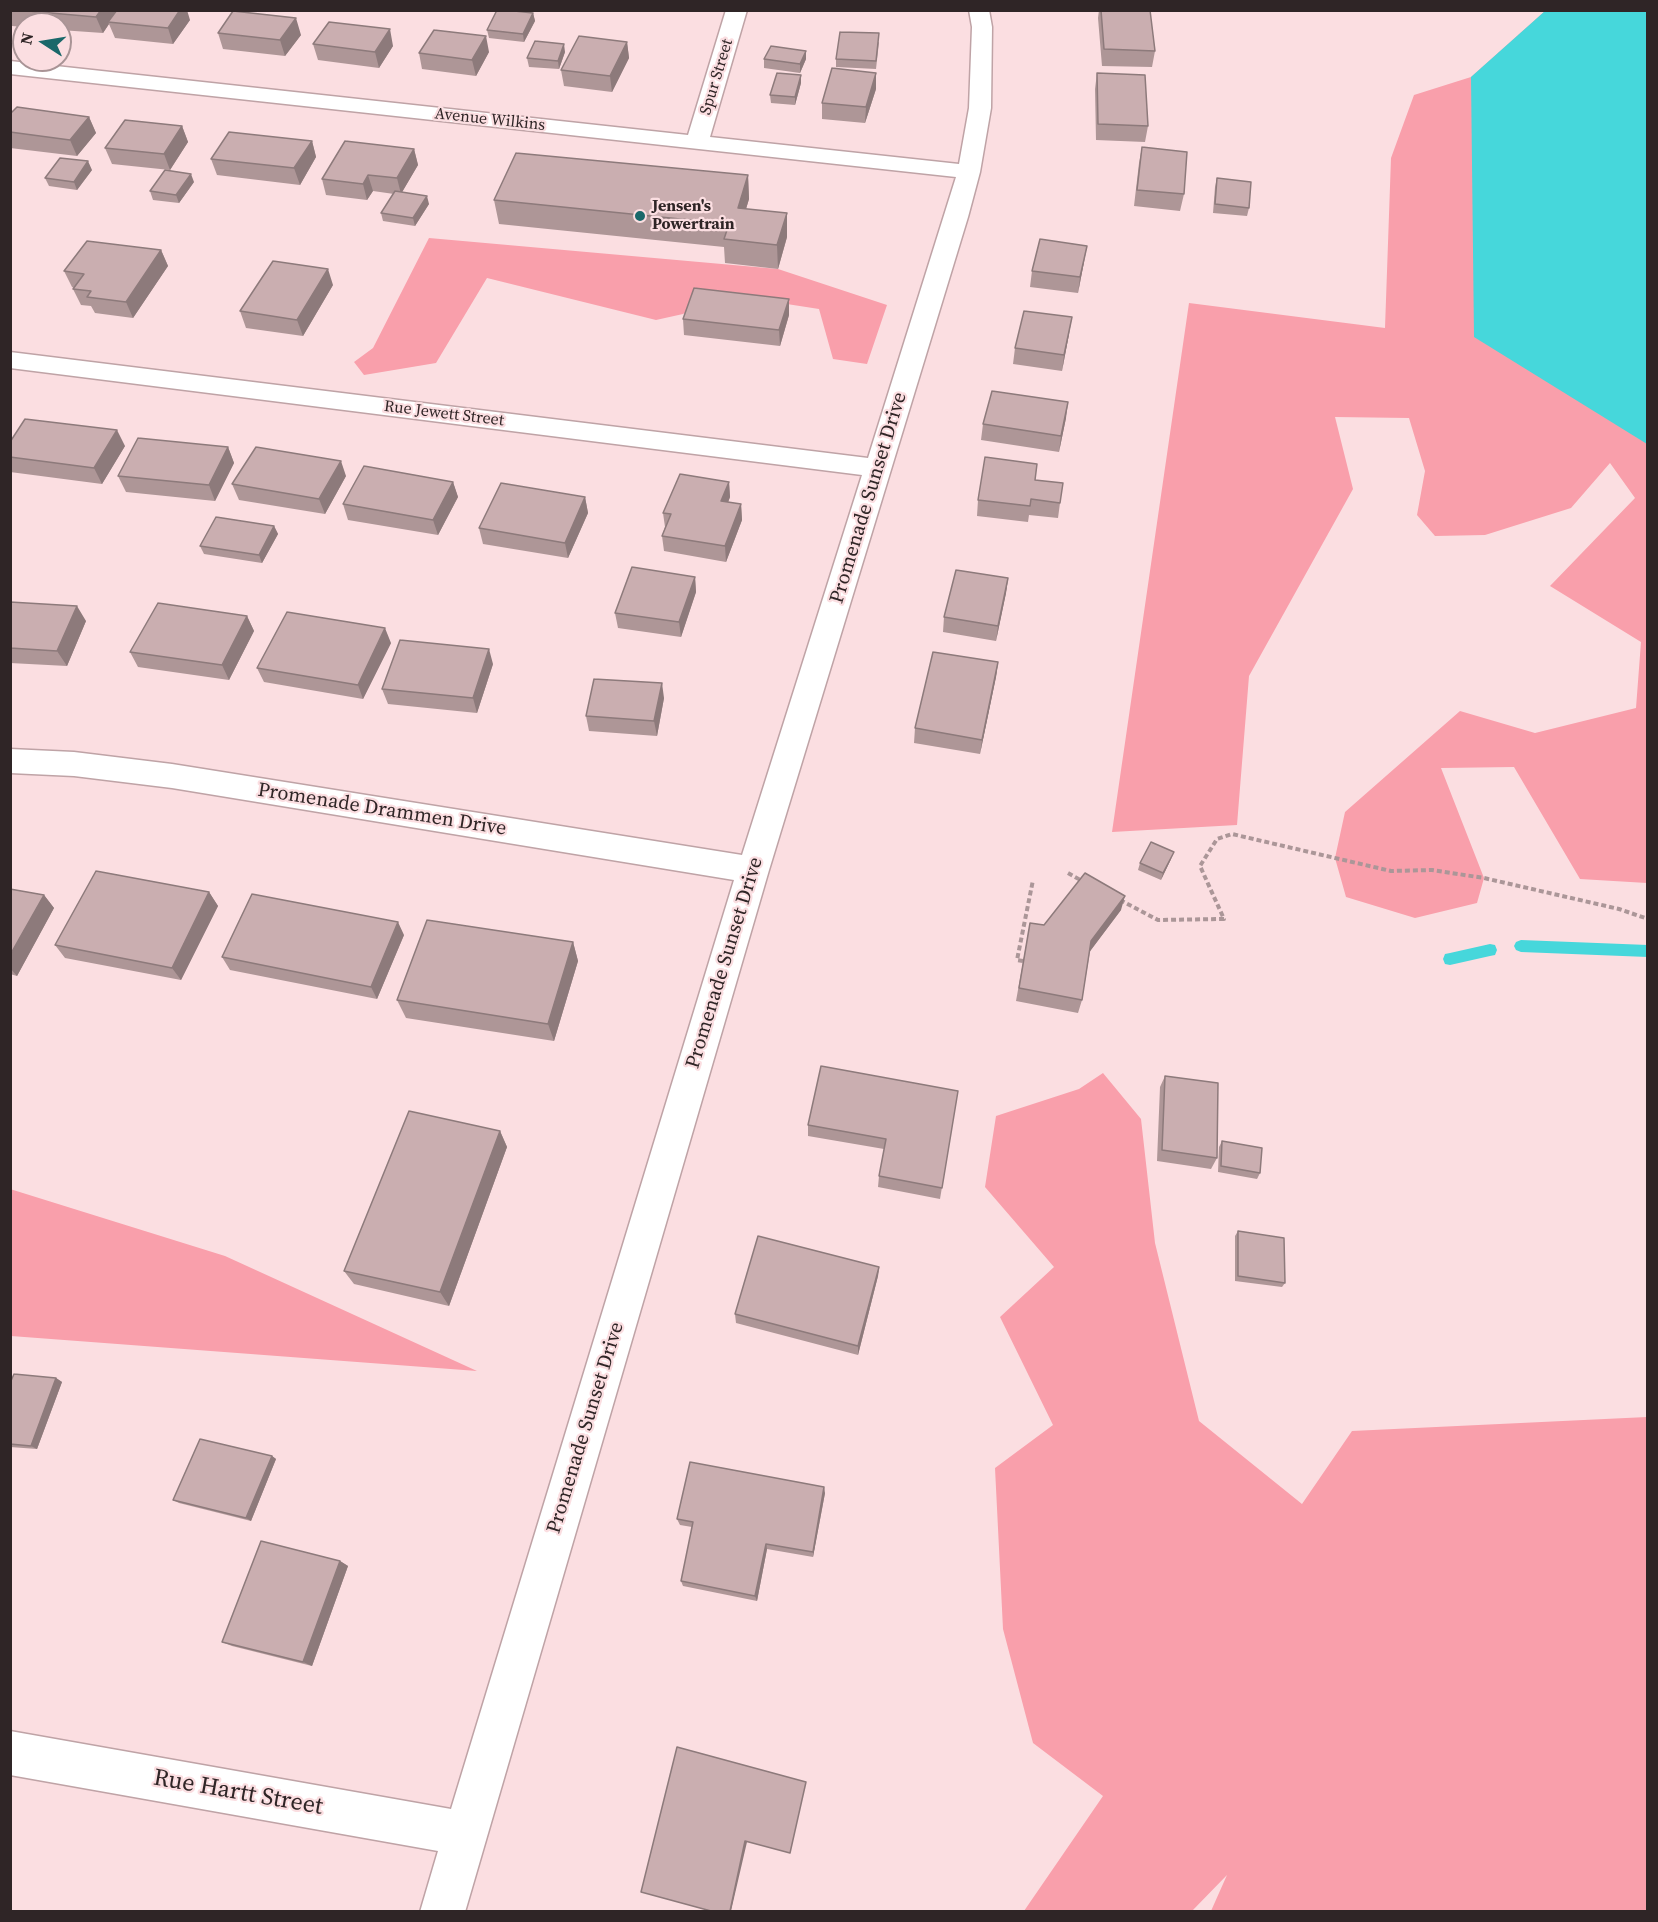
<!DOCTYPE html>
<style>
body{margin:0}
#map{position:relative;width:1658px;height:1922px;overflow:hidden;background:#fbdee1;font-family:"Source Serif 4",serif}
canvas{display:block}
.frame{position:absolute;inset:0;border:12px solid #2f2526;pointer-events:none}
.north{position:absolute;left:12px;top:12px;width:60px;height:60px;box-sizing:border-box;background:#fbdee1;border:2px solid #a99496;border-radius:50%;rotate:282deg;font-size:16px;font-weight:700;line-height:24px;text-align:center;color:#2f2526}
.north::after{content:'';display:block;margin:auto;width:21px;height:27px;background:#1a686a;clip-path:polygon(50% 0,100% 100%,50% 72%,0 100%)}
</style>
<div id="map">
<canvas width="1658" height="1922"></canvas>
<div class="frame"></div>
<div class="north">N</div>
</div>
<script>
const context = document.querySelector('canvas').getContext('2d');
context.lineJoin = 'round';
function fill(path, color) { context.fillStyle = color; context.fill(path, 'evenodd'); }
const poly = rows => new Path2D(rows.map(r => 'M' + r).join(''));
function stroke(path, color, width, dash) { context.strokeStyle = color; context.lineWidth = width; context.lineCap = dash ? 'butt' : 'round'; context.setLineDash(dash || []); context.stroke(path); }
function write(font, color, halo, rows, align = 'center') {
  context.font = font + ' "Source Serif 4",serif'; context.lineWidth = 4.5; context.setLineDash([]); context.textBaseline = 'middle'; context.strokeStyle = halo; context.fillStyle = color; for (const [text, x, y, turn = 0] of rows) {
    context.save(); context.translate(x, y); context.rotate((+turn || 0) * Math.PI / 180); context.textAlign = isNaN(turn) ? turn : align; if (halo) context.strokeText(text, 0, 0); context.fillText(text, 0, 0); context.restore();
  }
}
fill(poly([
 [1545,11,1647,11,1647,883,1580,879,1514,767,1441,768,1484,878,1477,903,1415,918,1346,897,1335,858,1345,812,1460,711,1535,733,1636,708,1641,642,1550,586,1635,498,1610,463,1571,508,1485,535,1435,536,1417,515,1425,471,1409,418,1335,417,1353,489,1249,676,1237,825,1112,832,1189,303,1385,328,1391,158,1414,95,1471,77],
 [429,238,778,269,887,305,867,364,833,359,819,309,716,293,683,314,656,320,487,278,436,363,364,375,354,362,373,348],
 [1103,1073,1141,1119,1155,1243,1199,1421,1302,1504,1352,1431,1647,1417,1647,1911,1211,1911,1227,1875,1192,1911,1024,1911,1103,1796,1033,1743,1003,1629,995,1468,1053,1425,1000,1317,1054,1267,985,1187,996,1116,1079,1089],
 [10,1189,225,1256,477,1371,11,1336]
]), '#f99fab');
fill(poly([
 [1545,11,1647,11,1647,444,1474,337,1471,77]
]), '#46d7db');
fill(poly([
 [1521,940,1648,945,1648,957,1521,952,1516,950,1514,946,1516,942,1521,940],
 [1490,944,1495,945,1497,950,1495,955,1490,956,1450,965,1445,964,1443,959,1445,954,1450,953,1490,944]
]), '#46d7db');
const minor = poly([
 [726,10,747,10,710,137,959,164,969,108,972,27,969,10,989,10,992,27,991,108,980,172,968,217,769,870,465,1912,420,1912,438,1851,10,1775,10,1731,451,1809,734,880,172,788,74,776,10,773,10,749,74,752,172,764,742,855,862,475,10,368,10,352,868,458,956,177,10,74,10,61,688,135,726,10]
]);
stroke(minor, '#bfa3a6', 3);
stroke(poly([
 [1068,873,1084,882],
 [1120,900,1158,920,1224,919,1200,866,1217,839,1232,834,1391,871,1432,870,1484,878,1619,909,1648,919],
 [1023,961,1017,960,1033,880]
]), '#ab9698', 4, [5, 3]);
fill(minor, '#fff');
fill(poly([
 [10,10,117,10,190,20,173,44,115,38,109,24,103,33,60,30,60,24,24,24,24,27,12,26,10,22],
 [1099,10,1150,10,1155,51,1152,67,1102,66,1098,18],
 [533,13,535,21,524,42,489,38,487,30],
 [218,33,301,35,285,56,223,49],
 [627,42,629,58,612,92,564,86,561,70],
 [879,42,876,69,836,67,836,59],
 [313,44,393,46,379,68,318,60],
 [806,51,806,59,800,73,764,68,764,59],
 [489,52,476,76,422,69,419,53],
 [565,52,559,69,529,67,527,58],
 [1097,73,1148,126,1145,142,1096,140,1095,89],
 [801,83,795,105,771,103,770,95],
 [876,89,865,123,822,119,822,103],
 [10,114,89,117,96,133,77,156,10,148],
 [182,126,188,142,170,170,112,164,105,148],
 [312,141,316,157,300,185,217,175,211,159],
 [1142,147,1184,194,1180,211,1134,206,1139,163],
 [414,149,418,165,402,192,429,204,415,226,383,221,381,213,394,194,373,191,367,200,326,195,322,179],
 [92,170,77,190,49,186,45,178],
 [748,175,749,199,746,209,787,237,778,269,725,263,724,247,499,224,494,200],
 [1217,178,1249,208,1247,216,1213,213,1215,187],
 [194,182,179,203,153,200,150,191],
 [161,250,168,266,133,318,95,313,91,306,81,305,73,289,74,288,72,287,64,271],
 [1084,262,1078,293,1030,287,1032,271],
 [333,285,303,336,246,328,240,311],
 [789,315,780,346,684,335,683,319],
 [1069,334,1062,371,1013,364,1015,348],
 [1066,418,1059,452,981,440,983,424],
 [10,442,125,446,102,484,10,472],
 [228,447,234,463,215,501,126,492,118,476],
 [346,476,325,514,239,500,232,484],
 [1035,480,1060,503,1058,518,1029,515,1028,522,977,516,978,500],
 [453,482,458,497,438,535,348,520,343,504],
 [729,482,730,497,728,502,741,504,742,520,726,562,664,551,662,536,665,527,663,513],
 [585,497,588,513,568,558,483,544,479,528],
 [274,526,278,534,262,563,204,554,200,546],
 [695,577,696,592,681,637,618,628,615,613],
 [1008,578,1006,593,996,641,943,632,944,617],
 [10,602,86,621,67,666,10,663],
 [247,616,254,631,229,680,138,667,130,652],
 [391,643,363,699,264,682,257,668],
 [998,662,996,677,980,754,914,743,915,728],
 [493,664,477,713,388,704,382,689],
 [664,698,657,736,589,731,586,716],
 [1171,859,1161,880,1138,870,1140,863],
 [10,889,44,895,54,908,17,976,10,974],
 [209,892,218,906,181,980,65,958,55,945],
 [1121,910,1090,951,1082,1000,1078,1013,1016,1001,1030,923,1044,925],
 [404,935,377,999,230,970,222,957],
 [573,942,578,961,554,1041,406,1018,397,1000],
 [1165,1076,1217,1158,1211,1169,1157,1161,1160,1087],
 [958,1091,940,1199,878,1187,879,1176,884,1149,808,1136,808,1125],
 [500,1131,507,1147,449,1306,354,1284,344,1271],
 [1222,1141,1260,1173,1257,1179,1218,1172,1219,1147],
 [1238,1231,1285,1283,1282,1287,1235,1281,1235,1236],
 [879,1267,878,1276,858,1355,736,1323,735,1314],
 [56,1378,62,1382,37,1449,10,1447,10,1383],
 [272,1456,276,1459,251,1521,179,1503,173,1500],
 [825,1493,813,1557,767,1549,757,1601,683,1586,681,1581,692,1527,680,1525,677,1519],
 [340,1561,348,1566,312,1666,232,1646,222,1642]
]), '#ae9697');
fill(poly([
 [101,10,117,10,117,12,108,22,109,24,103,33,96,17],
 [180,10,187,10,190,20,173,44,168,28],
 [533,13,535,21,524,42,523,34],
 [296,18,301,35,285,56,280,40],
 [390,29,393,46,379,68,375,52],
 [486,36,489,52,476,76,472,60],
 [627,42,629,58,612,92,610,76],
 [564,44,565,52,559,69,558,61],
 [806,51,806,59,800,73,800,64],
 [876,73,876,89,865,123,866,107],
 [801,75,801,83,795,105,795,97],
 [89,117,96,133,77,156,70,140],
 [182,126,188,142,170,170,164,154],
 [312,141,316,157,300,185,294,168],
 [414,149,418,165,401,194,397,178],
 [88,161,92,170,77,190,74,182],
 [191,174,194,182,179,203,176,195],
 [368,175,373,191,367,200,363,184],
 [748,175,749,199,739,232,738,208],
 [427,196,429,204,415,226,413,218],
 [787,213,787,237,778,269,777,245],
 [1087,246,1084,262,1078,293,1080,277],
 [161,250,168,266,133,318,126,302],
 [328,269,333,285,303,336,297,320],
 [789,299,789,315,780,346,779,330],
 [1072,317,1069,334,1062,371,1064,355],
 [1068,402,1066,418,1059,452,1061,436],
 [117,430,125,446,102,484,94,468],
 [228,447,234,463,215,501,209,485],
 [341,461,346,476,325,514,319,499],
 [453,482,458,497,438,535,433,520],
 [729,482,730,497,723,516,721,501],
 [585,497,588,513,568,558,565,543],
 [741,504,742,520,726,562,725,546],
 [274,526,278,534,262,563,259,555],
 [695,577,696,592,681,637,679,622],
 [1008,578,1006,593,996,641,998,626],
 [77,606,86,621,67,666,57,651],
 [247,616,254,631,229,680,222,665],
 [385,628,391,643,363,699,358,685],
 [489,649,493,664,477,713,473,698],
 [998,662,996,677,980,754,982,740],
 [662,683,664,698,657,736,654,721],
 [1174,852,1171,859,1161,880,1163,873],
 [209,892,218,906,181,980,172,968],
 [44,895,54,908,17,976,10,968,10,955],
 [1125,896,1121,910,1088,954,1091,941],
 [398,922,404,935,377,999,371,987],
 [573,942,578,961,554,1041,548,1024],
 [500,1131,507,1147,449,1306,440,1292],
 [879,1267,878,1276,858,1355,858,1346],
 [56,1378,62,1382,37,1449,31,1446],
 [272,1456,276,1459,251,1521,246,1518],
 [824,1487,825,1493,813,1557,813,1552],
 [766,1544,767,1549,757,1601,755,1596],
 [340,1561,348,1566,312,1666,303,1662],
 [745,1841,747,1842,731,1911,730,1911]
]), '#8d7a7b');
const building = poly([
 [17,10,101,10,96,17,17,10],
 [117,10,180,10,168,28,108,22,117,10],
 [497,10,505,10,533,13,523,34,487,30,497,10],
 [1101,10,1150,10,1155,51,1104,49,1101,10],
 [233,11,296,18,280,40,218,33,233,11],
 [329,22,390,29,375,52,313,44,329,22],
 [434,30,486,36,472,60,419,53,434,30],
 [840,32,879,33,876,61,836,59,840,32],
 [579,36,627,42,610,76,561,70,579,36],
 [535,41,564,44,558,61,527,58,535,41],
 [771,46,806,51,800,64,764,59,771,46],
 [832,68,876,73,866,107,822,103,832,68],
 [777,73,801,75,795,97,770,95,777,73],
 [1097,73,1145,75,1148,126,1098,124,1097,73],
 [17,107,89,117,70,140,10,132,10,114,17,107],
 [125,120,182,126,164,154,105,148,125,120],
 [229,132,312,141,294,168,211,159,229,132],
 [345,141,414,149,397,178,368,175,363,184,322,179,345,141],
 [1142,147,1187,152,1184,194,1137,190,1142,147],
 [516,153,748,175,738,208,787,213,777,245,724,239,729,224,494,200,516,153],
 [60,158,88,161,74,182,45,178,60,158],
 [165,170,191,174,176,195,150,191,165,170],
 [1217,178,1251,182,1249,208,1215,204,1217,178],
 [395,191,427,196,413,218,381,213,395,191],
 [1040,239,1087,246,1080,277,1032,271,1040,239],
 [87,241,161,250,126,302,87,297,91,291,73,289,84,274,64,271,87,241],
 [273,261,328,269,297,320,240,311,273,261],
 [694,288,789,299,779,330,683,319,694,288],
 [1024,311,1072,317,1064,355,1015,348,1024,311],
 [992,391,1068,402,1061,436,983,424,992,391],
 [25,419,117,430,94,468,10,457,10,442,25,419],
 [138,438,228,447,209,485,118,476,138,438],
 [256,447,341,461,319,499,232,484,256,447],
 [985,457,1037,464,1035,480,1063,483,1060,503,1031,499,1030,506,978,500,985,457],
 [364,466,453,482,433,520,343,504,364,466],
 [680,474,729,482,721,501,741,504,725,546,662,536,671,514,663,513,680,474],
 [501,483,585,497,565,543,479,528,501,483],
 [216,517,274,526,259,555,200,546,216,517],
 [632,567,695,577,679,622,615,613,632,567],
 [956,570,1008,578,998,626,944,617,956,570],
 [10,602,77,606,57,651,10,648,10,602],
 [158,603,247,616,222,665,130,652,158,603],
 [287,612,385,628,358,685,257,668,287,612],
 [400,640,489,649,473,698,382,689,400,640],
 [933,652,998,662,982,740,915,728,933,652],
 [594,679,662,683,654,721,586,716,594,679],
 [1151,842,1174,852,1163,873,1140,863,1151,842],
 [96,871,209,892,172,968,55,945,96,871],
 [1085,873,1125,896,1091,941,1082,1000,1019,988,1030,923,1044,925,1085,873],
 [10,889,44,895,10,955,10,889],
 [252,894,398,922,371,987,222,957,252,894],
 [427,920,573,942,548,1024,397,1000,427,920],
 [821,1066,958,1091,942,1188,879,1176,886,1139,808,1125,821,1066],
 [1165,1076,1218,1083,1217,1158,1162,1150,1165,1076],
 [409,1111,500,1131,440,1292,344,1271,409,1111],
 [1222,1141,1262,1148,1260,1173,1221,1166,1222,1141],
 [1238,1231,1284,1238,1285,1283,1238,1276,1238,1231],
 [758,1236,879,1267,858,1346,735,1314,758,1236],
 [14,1374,56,1378,31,1446,10,1444,10,1383,14,1374],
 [200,1439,272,1456,246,1518,173,1500,200,1439],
 [690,1462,824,1487,813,1552,766,1544,755,1596,681,1581,693,1522,677,1519,690,1462],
 [261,1541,340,1561,303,1662,222,1642,261,1541],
 [677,1747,806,1782,790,1853,745,1841,730,1911,711,1911,641,1892,677,1747]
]);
fill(building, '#caaeb0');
stroke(building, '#8d7a7b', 1.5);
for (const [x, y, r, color] of [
 [640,216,6,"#1a686a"]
]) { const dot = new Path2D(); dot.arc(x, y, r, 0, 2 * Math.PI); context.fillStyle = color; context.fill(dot); stroke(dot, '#fbdee1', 2); }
write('16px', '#2f2526', '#fbdee1', [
 ["Spur Street",717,77,-73],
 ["Avenue Wilkins",490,120,6],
 ["Rue Jewett Street",444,414,7]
]);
write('bold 16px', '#2f2526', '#fbdee1', [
 ["Jensen's",652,207],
 ["Powertrain",652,225]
], 'left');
write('20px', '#2f2526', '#fbdee1', [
 ["Promenade Sunset Drive",869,498,-73],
 ["Promenade Drammen Drive",382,810,9],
 ["Promenade Sunset Drive",725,963,-73],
 ["Promenade Sunset Drive",586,1428,-73]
]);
write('24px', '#2f2526', '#fbdee1', [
 ["Rue Hartt Street",238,1793,10]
]);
</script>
